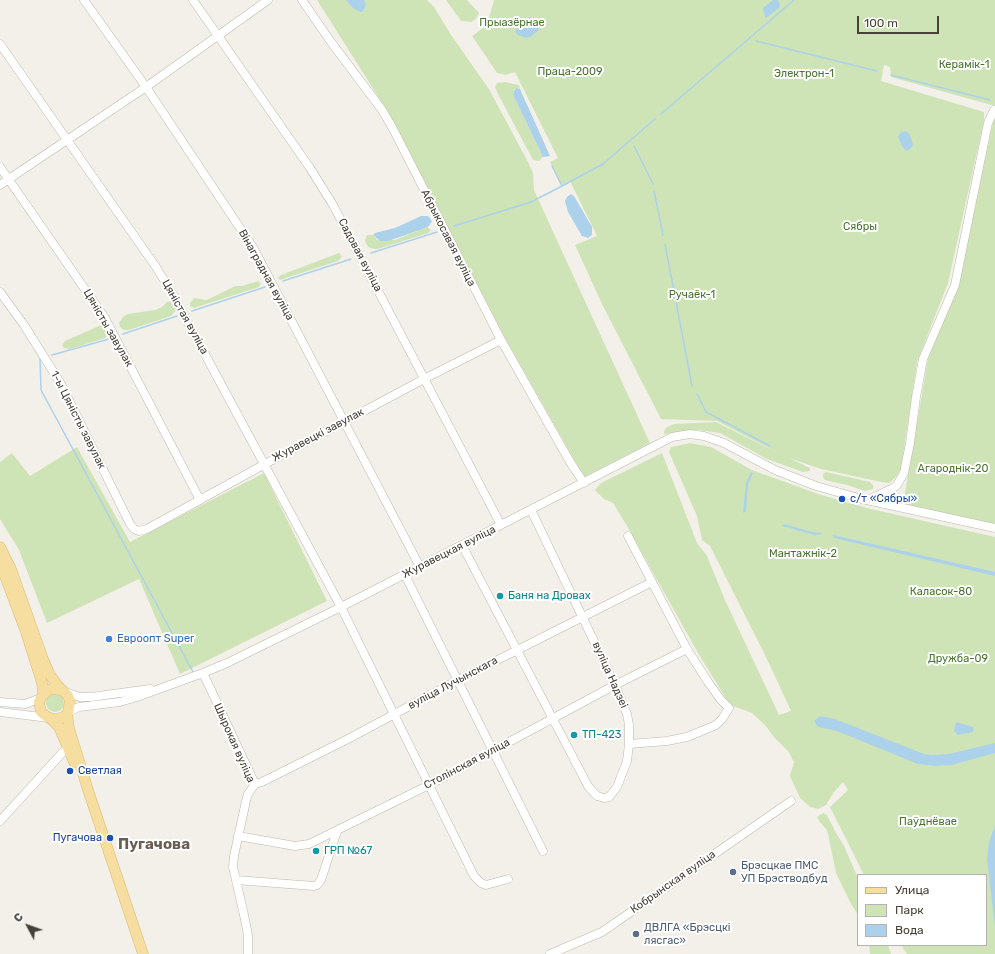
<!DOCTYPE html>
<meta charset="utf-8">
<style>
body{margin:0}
#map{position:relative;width:995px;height:954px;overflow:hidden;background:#f3f0ea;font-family:Rubik,sans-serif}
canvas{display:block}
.legend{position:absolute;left:857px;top:874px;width:130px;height:72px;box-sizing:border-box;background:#fff;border:1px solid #b5b3af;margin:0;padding:5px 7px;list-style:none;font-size:12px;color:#474138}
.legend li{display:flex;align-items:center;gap:8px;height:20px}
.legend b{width:20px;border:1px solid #b5b3af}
.north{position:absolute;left:8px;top:906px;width:40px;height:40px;-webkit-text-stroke:3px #fff;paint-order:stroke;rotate:311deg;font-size:11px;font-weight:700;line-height:16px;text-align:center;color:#474138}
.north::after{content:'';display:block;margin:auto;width:14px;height:18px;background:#474138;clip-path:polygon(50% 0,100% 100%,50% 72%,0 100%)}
.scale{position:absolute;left:857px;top:16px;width:82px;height:18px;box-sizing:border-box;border:2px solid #474138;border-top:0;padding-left:5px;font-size:12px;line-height:14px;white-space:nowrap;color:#474138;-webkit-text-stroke:3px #fff;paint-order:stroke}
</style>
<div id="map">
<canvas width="995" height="954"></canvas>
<ul class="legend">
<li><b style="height:5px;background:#f6dda0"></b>Улица</li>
<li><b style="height:11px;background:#cfe4b6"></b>Парк</li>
<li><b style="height:11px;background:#acd1ea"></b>Вода</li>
</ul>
<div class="north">С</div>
<div class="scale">100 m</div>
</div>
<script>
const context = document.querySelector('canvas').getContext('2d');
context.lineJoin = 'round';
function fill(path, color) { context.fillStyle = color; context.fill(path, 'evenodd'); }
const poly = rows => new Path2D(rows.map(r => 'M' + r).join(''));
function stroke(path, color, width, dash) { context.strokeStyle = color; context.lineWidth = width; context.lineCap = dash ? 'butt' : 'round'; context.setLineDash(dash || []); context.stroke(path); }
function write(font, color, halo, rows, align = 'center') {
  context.font = font + ' Rubik,sans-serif'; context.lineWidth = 4; context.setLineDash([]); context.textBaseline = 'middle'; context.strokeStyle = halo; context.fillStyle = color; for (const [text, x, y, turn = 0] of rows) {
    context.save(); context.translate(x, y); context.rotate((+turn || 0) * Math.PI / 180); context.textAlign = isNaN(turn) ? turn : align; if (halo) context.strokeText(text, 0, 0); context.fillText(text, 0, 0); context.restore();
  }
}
fill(poly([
 [317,0,427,0,434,7,451,35,489,89,528,162,533,173,534,190,650,443,584,477,504,336,386,109],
 [446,0,467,0,479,13,476,19,471,22,461,21],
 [494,0,995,0,995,106,891,77,890,67,884,65,881,81,984,112,984,120,948,283,917,362,901,469,896,477,889,483,881,482,821,469,789,458,810,468,810,471,803,472,767,459,720,433,698,430,664,434,664,431,667,427,674,424,716,422,780,454,717,421,661,419,602,304,575,245,597,236,570,181,562,185,550,162,558,158,515,72,506,75,497,73,472,36,487,25],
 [505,82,519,85,520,89,516,88,514,90,513,95,543,157,539,161,533,160,498,94,495,87,497,83],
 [994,118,995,118,995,525,903,504,928,359,959,284],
 [427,227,431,230,428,233,378,249,375,249,370,248,367,245,365,241,367,235,373,235,377,240,395,240],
 [339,253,342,257,338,261,280,280,278,278,281,275],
 [258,281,261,283,259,287,194,308,190,306,190,303,194,298,206,300,211,298,235,286,242,286],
 [171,301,176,306,176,310,171,316,129,330,124,330,120,327,119,323,124,316,128,314,155,310,162,307,167,302],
 [101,325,105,326,109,334,105,338,70,349,64,348,62,345,65,341],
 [690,443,711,447,752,470,821,495,871,509,995,537,995,954,907,954,901,945,986,945,986,875,864,875,830,807,848,790,843,782,834,792,826,805,818,809,810,807,800,798,790,776,794,762,788,751,773,736,766,726,752,713,730,705,698,653,627,526,613,503,604,499,595,490,601,483,662,453,697,543,707,556,725,600,779,715,791,711,766,657,710,546,702,540,697,516,669,452,671,447],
 [77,447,130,542,264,473,327,601,180,674,139,579,47,623,19,550,0,519,0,462,12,453,30,476],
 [826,472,870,482,873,485,873,489,865,491,847,485,825,480,823,477,823,474],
 '46 703a9 9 0 1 1 18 0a9 9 0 1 1-18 0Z',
 [823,813,827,815,836,833,844,846,858,878,858,915,851,904,836,873,828,834,826,829,819,821,817,817],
 [869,945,888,945,891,954,870,954]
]), '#cfe4b6');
fill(poly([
 [346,0,364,0,366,6,362,12,360,12,353,8],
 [773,0,778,0,780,4,779,8,766,18,765,17,763,8],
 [530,17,539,28,538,31,530,37,526,38,518,35,516,33,516,24,525,18],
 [516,88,520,89,550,156,543,157,513,95,514,91],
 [905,131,909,133,913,144,912,147,907,151,903,148,898,137,900,133],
 [571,194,574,196,592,227,592,235,588,238,582,236,568,212,565,201,567,197],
 [421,216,428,216,432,221,429,226,420,230,388,241,380,241,373,235,375,233,395,228],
 [751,472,753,473,748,484,746,511,743,513,746,483],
 [784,524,812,532,821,533,823,534,815,535,782,526],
 [833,535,995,572,995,576,834,538],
 [820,716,835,719,924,754,932,755,949,754,995,743,995,753,952,765,934,766,918,764,837,731,818,727,814,721],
 [956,722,970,726,974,728,973,732,958,735,954,731],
 [995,825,995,927,987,859,989,842]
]), '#acd1ea');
stroke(poly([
 [756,41,877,71],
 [891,75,990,100],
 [661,114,794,0],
 [634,146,653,184],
 [552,166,562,186],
 [654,191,663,235],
 [454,226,531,202,562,186,603,164,655,119],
 [665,244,692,386],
 [371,253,437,232],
 [283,281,351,259],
 [192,311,265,287],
 [123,334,177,316],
 [52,355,109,339],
 [40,359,41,390,193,672],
 [697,394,706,412,770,446]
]), '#acd1ea', 1.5);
const minor = poly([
 [84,0,146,87,254,249,420,567],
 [193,0,310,168,333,205,501,525],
 [302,0,331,42,382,110,392,127,501,340,570,462,584,483],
 [0,44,156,267,172,293,341,607,474,876,481,883,486,885,508,879],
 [0,167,105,318,200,500],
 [0,185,146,87,268,0],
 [0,292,24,325,61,384,130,524,134,529,139,531,147,529,265,464,424,379,501,340],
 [868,500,893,488,897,485,904,473,910,443,916,397,923,359,955,285,988,123,994,110,995,110],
 [628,536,687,649,708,682,721,700,729,708,722,719,716,725,687,737,667,741,629,744],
 [462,545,588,786,597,796,604,798,609,797,617,787,627,761,629,744,629,725,627,714,615,685,531,510],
 [405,575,543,851],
 [203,673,255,784,248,794,246,801,234,856,233,867,244,915,248,935,248,954],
 [65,692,80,697,91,697,150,689],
 [0,702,25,704,41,698],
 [0,712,49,718],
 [68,712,79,707,120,702,137,697,203,673,227,663,341,607,672,437,690,434,704,436,724,443,775,470,816,486,862,499,995,528],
 [255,784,262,782,348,739,458,680,652,582],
 [0,821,63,752,68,749],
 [238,836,295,846,309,844,429,785,615,685,687,649],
 [236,880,314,886,317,885,321,880,337,831],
 [550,954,602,932,791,801]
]);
const major = poly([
 [0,547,11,569,43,659,50,675,58,686,68,696,70,701,68,712,64,717,55,719,49,718,41,712,39,702,41,698,47,691,51,689,61,690],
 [0,563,26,632,42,683,43,694],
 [67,713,69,728,87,787,143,954],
 [51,719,59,727,74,762]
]);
stroke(minor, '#beb8ad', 9);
stroke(major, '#daba71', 11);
stroke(minor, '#fff', 8);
stroke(major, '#f6dda0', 10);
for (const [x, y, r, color] of [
 [842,499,4,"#1a4fb4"],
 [500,596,4,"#0f9aa8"],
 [109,639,4,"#3f7fe0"],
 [574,735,4,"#0f9aa8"],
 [70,771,4,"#1a4fb4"],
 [110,838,4,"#1a4fb4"],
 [316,851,4,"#0f9aa8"],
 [733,872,4,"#5c6f8a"],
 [636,934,4,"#5c6f8a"]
]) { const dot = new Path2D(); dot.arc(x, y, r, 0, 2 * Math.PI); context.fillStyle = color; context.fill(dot); stroke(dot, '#fff', 1.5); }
write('11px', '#4a7430', '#fff', [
 ["Прыазёрнае",512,23],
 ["Керамік-1",964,65],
 ["Праца-2009",570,72],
 ["Электрон-1",804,74],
 ["Сябры",860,227],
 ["Ручаёк-1",692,295],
 ["Агароднік-20",953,469],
 ["Мантажнік-2",803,554],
 ["Каласок-80",941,592],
 ["Дружба-09",958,659],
 ["Паўднёвае",928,822]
]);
write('11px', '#474138', '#fff', [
 ["Абрыкосавая вуліца",448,238,63],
 ["Садовая вуліца",360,255,62],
 ["Вінаградная вуліца",266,275,61],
 ["Цяністая вуліца",185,317,61],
 ["Цяністы завулак",108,328,60],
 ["1-ы Цяністы завулак",78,420,63],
 ["Журавецкі завулак",318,435,-28],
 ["Журавецкая вуліца",449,552,-27],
 ["вуліца Надзеі",610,675,66],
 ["вуліца Лучынскага",453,683,-28],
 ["Шырокая вуліца",234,743,66],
 ["Столінская вуліца",467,764,-28],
 ["Кобрынская вуліца",673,882,-35]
]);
write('11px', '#164399', '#fff', [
 ["с/т «Сябры»",850,499],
 ["Светлая",78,771],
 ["Пугачова",102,838,"right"]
], 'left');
write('11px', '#0d838f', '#fff', [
 ["Баня на Дровах",508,596],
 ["ТП-423",582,735],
 ["ГРП №67",324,851]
], 'left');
write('11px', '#366cbe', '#fff', [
 ["Евроопт Super",117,639]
], 'left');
write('11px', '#4e5e75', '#fff', [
 ["Брэсцкае ПМС",741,866],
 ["УП Брэстводбуд",741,879],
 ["ДВЛГА «Брэсцкі",644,928],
 ["лясгас»",644,941]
], 'left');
write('bold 15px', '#695f51', '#fff', [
 ["Пугачова",154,845]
]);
</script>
